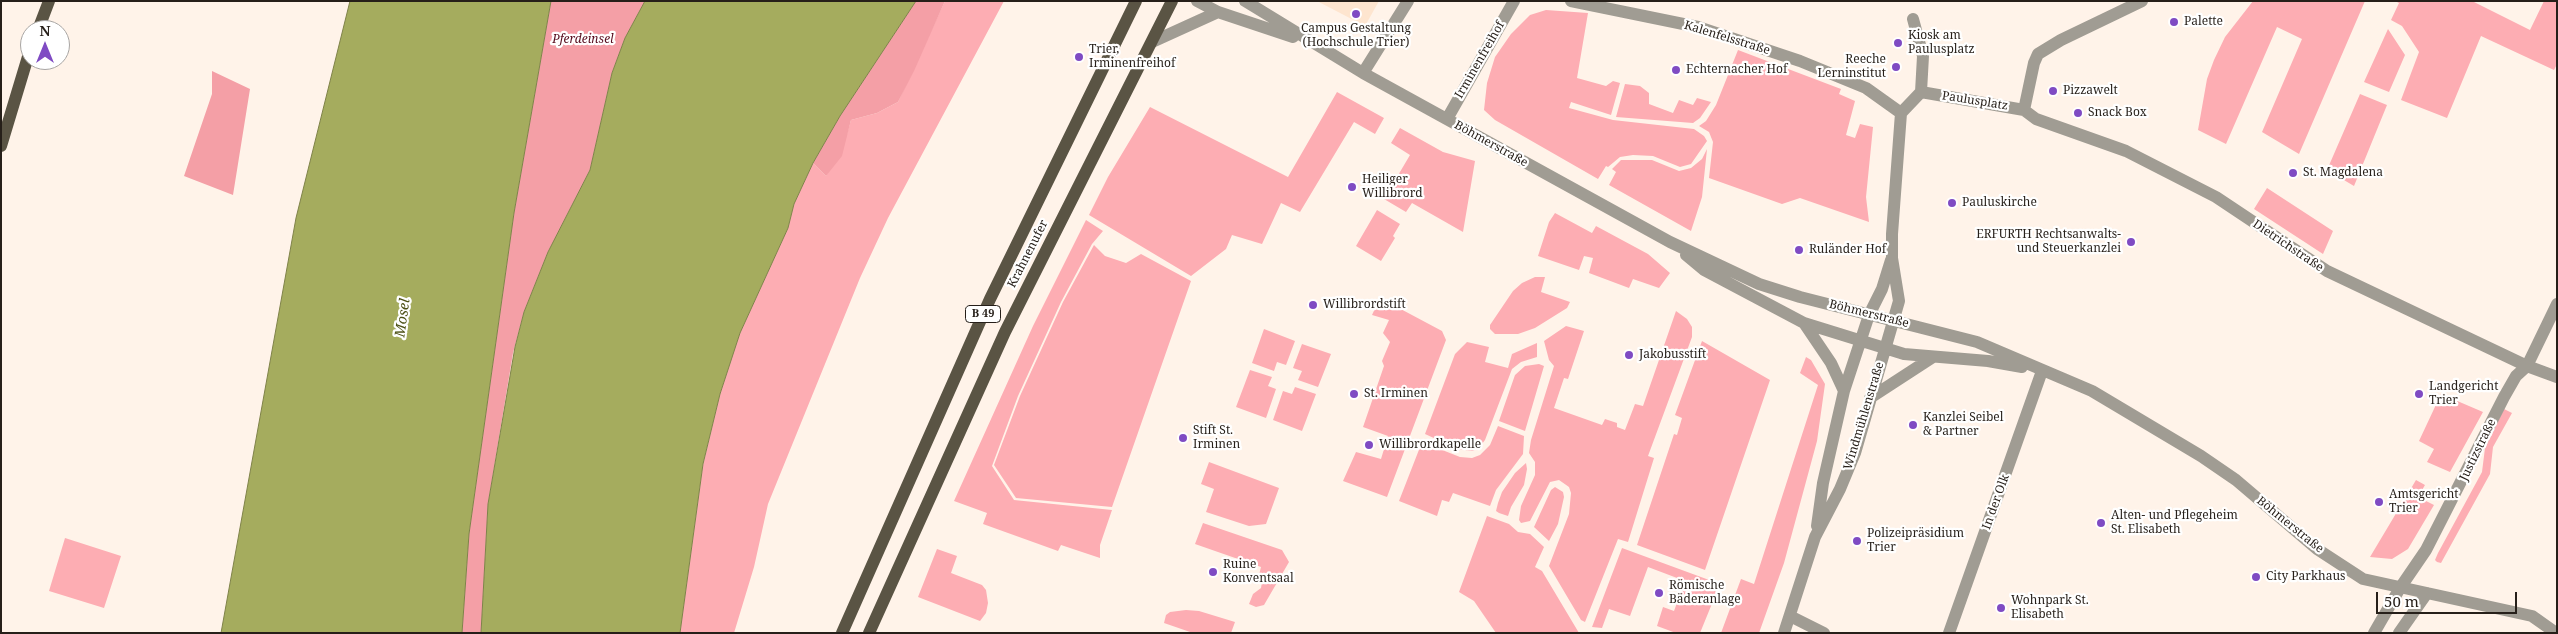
<!DOCTYPE html>
<meta charset="utf-8">
<style>
body{margin:0}
#map{position:relative;width:2558px;height:634px;overflow:hidden;background:#fff3e9;font-family:"Noto Serif",serif}
canvas{display:block}
.frame{position:absolute;inset:0;border:2px solid #261f19;pointer-events:none}
.north{position:absolute;left:20px;top:20px;width:50px;height:50px;box-sizing:border-box;background:#fff;border:1px solid #a8a5a3;border-radius:50%;rotate:0deg;font-size:14px;font-weight:700;line-height:20px;text-align:center;color:#261f19}
.north::after{content:'';display:block;margin:auto;width:18px;height:22px;background:#7f4bc3;clip-path:polygon(50% 0,100% 100%,50% 72%,0 100%)}
.scale{position:absolute;left:2376px;top:592px;width:141px;height:22px;box-sizing:border-box;border:2px solid #261f19;border-top:0;padding-left:6px;font-size:15px;line-height:18px;white-space:nowrap;color:#261f19;-webkit-text-stroke:4px #fff;paint-order:stroke}
</style>
<div id="map">
<canvas width="2558" height="634"></canvas>
<div class="frame"></div>
<div class="north">N</div>
<div class="scale">50 m</div>
</div>
<script>
const context = document.querySelector('canvas').getContext('2d');
context.lineJoin = 'round';
function fill(path, color) { context.fillStyle = color; context.fill(path, 'evenodd'); }
const poly = rows => new Path2D(rows.map(r => 'M' + r).join(''));
function stroke(path, color, width, dash) { context.strokeStyle = color; context.lineWidth = width; context.lineCap = dash ? 'butt' : 'round'; context.setLineDash(dash || []); context.stroke(path); }
function write(font, color, halo, rows, align = 'center') {
  context.font = font + ' "Noto Serif",serif'; context.lineWidth = 4.5; context.setLineDash([]); context.textBaseline = 'middle'; context.strokeStyle = halo; context.fillStyle = color; for (const [text, x, y, turn = 0] of rows) {
    context.save(); context.translate(x, y); context.rotate((+turn || 0) * Math.PI / 180); context.textAlign = isNaN(turn) ? turn : align; if (halo) context.strokeText(text, 0, 0); context.fillText(text, 0, 0); context.restore();
  }
}
fill(poly([
 [1317,1,1379,1,1365,26]
]), '#fee5cf');
fill(poly([
 [945,1,1004,1,888,218,860,278,768,504,754,567,734,633,680,633,703,465,720,394,740,333,788,228,794,204,813,163,826,176,847,134,851,120,877,113,898,102],
 [2253,1,2365,1,2299,154,2262,132,2302,39,2277,27,2226,144,2198,130,2207,79,2214,60,2225,37],
 [2395,1,2472,1,2530,30,2544,1,2557,1,2557,64,2554,70,2481,36,2447,118,2401,100,2419,52,2402,26,2391,20,2399,3],
 [1546,10,1588,13,1577,78,1606,86,1613,81,1620,83,1611,115,1571,102,1569,108,1613,120,1694,129,1704,136,1707,141,1691,164,1680,167,1653,156,1633,155,1620,157,1608,167,1606,166,1598,179,1495,120,1484,110,1487,83,1495,57,1511,34,1530,15],
 [2388,29,2405,55,2389,92,2364,82],
 [1738,50,1841,89,1839,94,1855,101,1846,135,1855,138,1860,124,1873,127,1866,197,1869,222,1800,198,1782,204,1709,178,1713,142,1709,132,1699,126,1706,121,1716,105],
 [1625,84,1640,86,1649,93,1649,104,1673,113,1679,100,1693,105,1697,98,1711,102,1700,118,1693,123,1616,117],
 [1337,92,1384,118,1375,134,1354,122,1300,212,1281,203,1262,244,1232,235,1226,249,1191,276,1089,215,1108,177,1150,107,1288,177],
 [2360,94,2387,105,2354,186,2327,170],
 [1400,128,1443,152,1475,161,1463,232,1412,203,1406,212,1384,199,1410,155,1391,143],
 [1707,149,1702,197,1691,231,1609,185,1616,172,1612,169,1621,160,1652,160,1679,171,1691,168,1702,159],
 [2267,188,2333,231,2323,254,2254,209],
 [1377,210,1400,224,1393,236,1395,238,1381,261,1356,246],
 [1555,213,1592,233,1596,226,1648,254,1670,273,1659,288,1633,279,1629,288,1589,273,1593,258,1584,256,1579,270,1538,256,1549,222],
 [1086,220,1103,231,1092,244,1061,302,1018,396,992,466,1014,500,1112,510,1100,545,1100,558,1061,545,1058,551,983,524,987,513,954,501,1033,326],
 [1094,245,1105,256,1126,263,1141,254,1191,281,1112,507,1016,498,994,465,1020,396,1063,302],
 [1535,277,1545,277,1541,292,1570,302,1567,308,1535,328,1518,334,1495,334,1490,329,1490,325,1513,291,1522,283],
 [1380,298,1442,331,1446,340,1387,497,1343,481,1356,452,1381,459,1388,436,1363,427,1384,366,1382,361,1390,342,1383,333,1389,320,1372,315],
 [1676,311,1687,319,1692,327,1692,337,1648,456,1654,458,1628,542,1618,539,1585,622,1581,620,1549,566,1569,514,1571,493,1569,487,1559,480,1550,482,1530,521,1521,523,1519,520,1521,506,1535,475,1535,462,1529,453,1531,440,1554,366,1549,360,1544,341,1566,326,1584,331,1568,379,1564,378,1554,408,1602,425,1605,419,1617,423,1617,427,1625,430,1635,404,1643,406],
 [1264,329,1295,341,1286,365,1277,362,1274,371,1252,363],
 [1702,341,1770,380,1705,570,1637,545,1674,434,1677,435,1682,418,1675,415],
 [1467,342,1489,347,1485,362,1508,368,1512,354,1537,343,1537,357,1521,362,1512,369,1485,440,1478,449,1472,451,1458,449,1425,434,1455,354],
 [1302,344,1331,354,1318,387,1298,380,1302,371,1293,368],
 [1806,357,1811,360,1825,384,1817,441,1784,563,1759,633,1721,633,1741,579,1754,584,1818,385,1800,373],
 [1539,364,1544,366,1525,431,1499,421,1515,375,1525,366],
 [1250,370,1272,377,1268,386,1276,389,1266,418,1236,407],
 [1295,387,1316,394,1302,431,1273,420,1283,391,1292,394],
 [2441,394,2483,412,2450,472,2427,462,2434,449,2419,441],
 [2504,409,2512,413,2493,447,2490,474,2441,563,2437,562,2435,560,2438,553,2482,472,2485,448],
 [1498,426,1524,436,1523,454,1496,490,1490,506,1453,493,1449,502,1442,500,1437,516,1399,501,1422,442,1460,457,1472,458,1480,455,1490,445],
 [1209,462,1279,488,1266,524,1249,526,1206,512,1214,489,1201,484],
 [1526,463,1527,469,1524,485,1511,507,1508,516,1499,513,1496,511,1498,503,1502,492,1515,473],
 [2416,480,2425,485,2418,497,2434,505,2408,549,2392,559,2370,557],
 [1555,487,1563,492,1564,497,1558,524,1549,541,1534,527,1551,490],
 [1487,516,1509,524,1518,532,1530,534,1544,547,1535,567,1542,571,1579,633,1496,633,1474,601,1459,592],
 [1203,523,1282,550,1289,562,1264,605,1256,607,1249,604,1253,594,1261,588,1262,582,1259,575,1261,567,1195,544],
 [65,538,121,556,104,608,49,591],
 [1622,548,1720,584,1700,633,1676,633,1657,626,1663,607,1674,611,1685,581,1648,567,1630,616,1609,609,1602,628,1592,627],
 [937,549,957,556,951,573,982,585,986,590,988,603,986,613,980,621,918,597],
 [1186,610,1199,611,1235,622,1231,633,1193,633,1164,623,1166,615,1170,612]
]), '#fdadb3');
fill(poly([
 [551,1,645,1,625,38,612,73,590,170,548,252,524,312,513,353,488,504,481,633,462,633,469,534,514,213],
 [916,1,945,1,914,71,898,102,877,113,851,120,842,156,826,176,813,163,840,116],
 [212,71,250,89,233,195,184,176,212,94]
]), '#f49fa6');
const water = poly([
 [350,1,551,1,514,213,469,534,462,633,221,633,296,218,350,1],
 [645,1,916,1,840,116,813,163,794,204,788,228,740,333,720,394,703,464,680,633,481,633,488,504,515,347,524,312,548,252,590,170,612,73,625,38,645,1]
]);
fill(water, '#a5ac5e');
stroke(water, '#7f8249', 1);
stroke(poly([
 [1197,1,1218,12,1293,37],
 [1245,1,1363,73,1670,242,1759,284,1800,297,1977,342,2092,391,2201,456,2236,480,2317,549,2363,579,2532,616,2556,633],
 [1571,1,1698,27,1800,61,1866,88,1901,113],
 [1913,19,1923,56,1921,92],
 [1152,42,1218,12],
 [1363,73,1408,1],
 [1921,92,2024,110,2036,119,2126,151,2216,197,2327,271,2527,366,2557,377],
 [2024,110,2034,63,2038,54,2061,40,2142,1],
 [1447,119,1514,1],
 [1686,255,1704,270,1804,323,1904,354,1988,361,2022,367],
 [1804,323,1831,363,1844,391],
 [1870,398,1933,357],
 [1817,526,1823,483,1844,391,1869,315,1882,289,1891,260],
 [1790,616,1824,633],
 [1784,633,1815,537,1840,489,1855,453,1899,301,1892,258,1892,234,1901,113,1921,92],
 [1949,633,2042,371],
 [2374,633,2400,588,2426,550,2504,397,2516,376,2527,366,2557,304],
 [2399,633,2427,593]
]), '#a09c93', 12);
stroke(poly([
 [38,30,49,1],
 [1,146,30,50],
 [842,633,990,299,1136,1],
 [869,633,1005,332,1172,1]
]), '#5a5444', 12);
for (const [x, y, r, color] of [
 [1356,14,5,"#7f4bc3"],
 [2174,22,5,"#7f4bc3"],
 [1898,43,5,"#7f4bc3"],
 [1079,57,5,"#7f4bc3"],
 [1896,67,5,"#7f4bc3"],
 [1676,70,5,"#7f4bc3"],
 [2053,91,5,"#7f4bc3"],
 [2078,113,5,"#7f4bc3"],
 [2293,173,5,"#7f4bc3"],
 [1352,187,5,"#7f4bc3"],
 [1952,203,5,"#7f4bc3"],
 [2131,242,5,"#7f4bc3"],
 [1799,250,5,"#7f4bc3"],
 [1313,305,5,"#7f4bc3"],
 [1629,355,5,"#7f4bc3"],
 [1354,394,5,"#7f4bc3"],
 [2419,394,5,"#7f4bc3"],
 [1913,425,5,"#7f4bc3"],
 [1183,438,5,"#7f4bc3"],
 [1369,445,5,"#7f4bc3"],
 [2379,502,5,"#7f4bc3"],
 [2101,523,5,"#7f4bc3"],
 [1857,541,5,"#7f4bc3"],
 [1213,572,5,"#7f4bc3"],
 [2256,577,5,"#7f4bc3"],
 [1659,593,5,"#7f4bc3"],
 [2001,608,5,"#7f4bc3"]
]) { const dot = new Path2D(); dot.arc(x, y, r, 0, 2 * Math.PI); context.fillStyle = color; context.fill(dot); stroke(dot, '#fff', 2); }
for (const [x, y, w] of [
 [983,314,35]
]) { const box = new Path2D(); box.roundRect(x - w / 2, y - 8.5, w, 17, 4); context.fillStyle = '#fff'; context.fill(box); stroke(box, '#261f19', 1); }
write('bold 11px', '#261f19', null, [
 ["B 49",983,314]
]);
write('12px', '#261f19', '#fff', [
 ["Palette",2184,22],
 ["Campus Gestaltung",1356,29,"center"],
 ["(Hochschule Trier)",1356,43,"center"],
 ["Kiosk am",1908,36],
 ["Paulusplatz",1908,50],
 ["Trier,",1089,50],
 ["Irminenfreihof",1089,64],
 ["Reeche",1886,60,"right"],
 ["Lerninstitut",1886,74,"right"],
 ["Echternacher Hof",1686,70],
 ["Pizzawelt",2063,91],
 ["Snack Box",2088,113],
 ["St. Magdalena",2303,173],
 ["Heiliger",1362,180],
 ["Willibrord",1362,194],
 ["Pauluskirche",1962,203],
 ["ERFURTH Rechtsanwalts-",2121,235,"right"],
 ["und Steuerkanzlei",2121,249,"right"],
 ["Ruländer Hof",1809,250],
 ["Willibrordstift",1323,305],
 ["Jakobusstift",1639,355],
 ["Landgericht",2429,387],
 ["Trier",2429,401],
 ["St. Irminen",1364,394],
 ["Kanzlei Seibel",1923,418],
 ["& Partner",1923,432],
 ["Stift St.",1193,431],
 ["Irminen",1193,445],
 ["Willibrordkapelle",1379,445],
 ["Amtsgericht",2389,495],
 ["Trier",2389,509],
 ["Alten- und Pflegeheim",2111,516],
 ["St. Elisabeth",2111,530],
 ["Polizeipräsidium",1867,534],
 ["Trier",1867,548],
 ["Ruine",1223,565],
 ["Konventsaal",1223,579],
 ["City Parkhaus",2266,577],
 ["Römische",1669,586],
 ["Bäderanlage",1669,600],
 ["Wohnpark St.",2011,601],
 ["Elisabeth",2011,615]
], 'left');
write('12px', '#261f19', '#fff', [
 ["Kalenfelsstraße",1727,38,17],
 ["Irminenfreihof",1480,60,-60],
 ["Paulusplatz",1975,101,9],
 ["Böhmerstraße",1491,144,29],
 ["Dietrichstraße",2288,246,34],
 ["Krahnenufer",1028,254,-63],
 ["Böhmerstraße",1869,314,14],
 ["Windmühlenstraße",1864,416,-73],
 ["Justizstraße",2478,450,-64],
 ["In der Olk",1996,502,-70],
 ["Böhmerstraße",2290,525,39]
]);
write('italic 12px', '#570c1d', '#fff', [
 ["Pferdeinsel",583,40]
]);
write('italic 14px', '#4c5015', '#fff', [
 ["Mosel",403,318,-82]
]);
</script>
